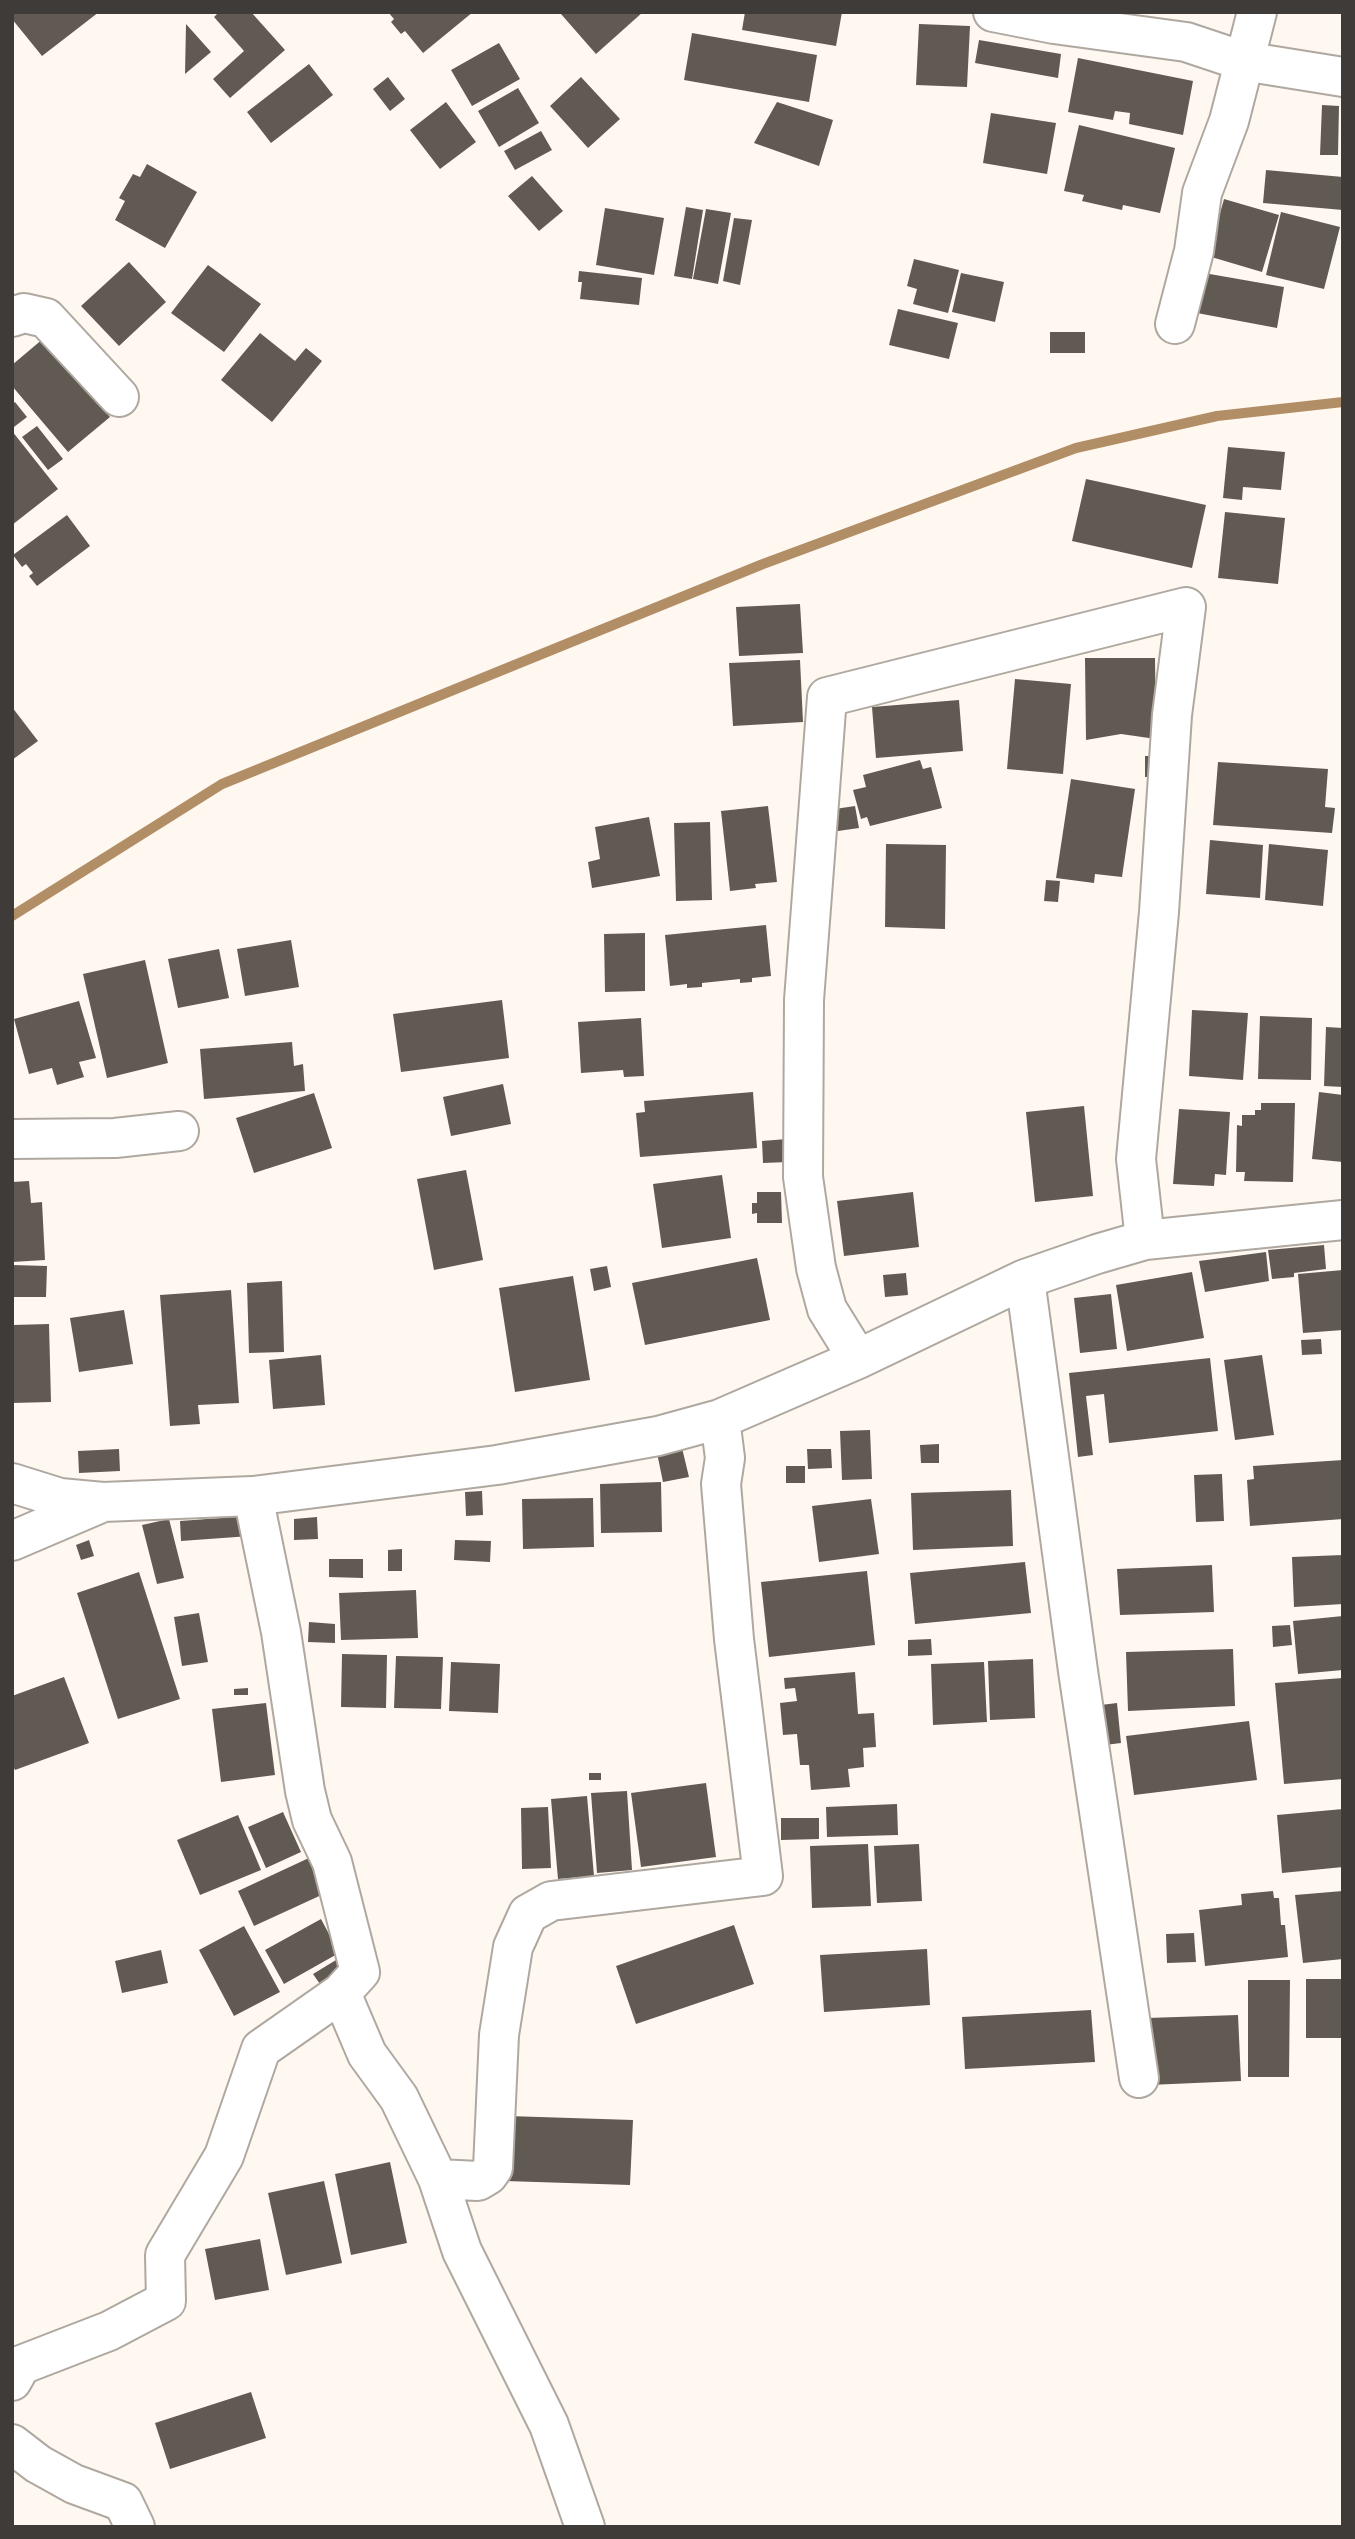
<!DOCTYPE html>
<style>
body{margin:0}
#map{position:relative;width:1355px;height:2539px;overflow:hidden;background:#fff8f1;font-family:Georgia,serif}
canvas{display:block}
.frame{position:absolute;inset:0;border:14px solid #3e3b38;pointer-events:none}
</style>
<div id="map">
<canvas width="1355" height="2539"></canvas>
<div class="frame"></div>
</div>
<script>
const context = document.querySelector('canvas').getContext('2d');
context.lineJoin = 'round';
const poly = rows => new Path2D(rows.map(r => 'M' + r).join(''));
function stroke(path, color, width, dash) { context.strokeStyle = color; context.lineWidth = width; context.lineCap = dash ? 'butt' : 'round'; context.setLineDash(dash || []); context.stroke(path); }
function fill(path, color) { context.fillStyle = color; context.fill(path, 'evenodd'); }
stroke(poly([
 [12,916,222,784,763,564,1076,448,1217,416,1343,402]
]), '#b28e66', 10);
fill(poly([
 [12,12,99,12,42,56,12,19],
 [219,12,251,12,285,50,230,98,213,79,244,51,214,17],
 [388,12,473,12,423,53,405,31,401,34,391,22,394,19],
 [563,12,643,12,596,54,561,14],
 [745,12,842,12,836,46,742,30],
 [186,24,211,52,185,74],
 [919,24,970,26,967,87,916,85],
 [692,33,817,55,809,102,684,80],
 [979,40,1061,54,1058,78,975,63],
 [499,43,520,79,472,106,451,70],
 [1078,58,1193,81,1183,135,1129,124,1130,113,1115,111,1113,120,1068,112],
 [309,64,333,95,271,143,247,112],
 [388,77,405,99,390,111,373,89],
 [581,77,620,119,588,148,550,106],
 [518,88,539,123,499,147,478,111],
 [446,102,476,142,440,169,410,130],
 [777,102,833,120,819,166,754,143],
 [1322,105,1339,106,1338,155,1320,155],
 [991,113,1056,123,1047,174,983,163],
 [1079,125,1175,148,1160,213,1123,205,1122,210,1082,201,1084,195,1064,191],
 [541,131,552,150,515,170,504,151],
 [147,164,197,192,165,248,115,220,125,201,119,198,133,174,140,177],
 [1266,170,1343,177,1343,210,1263,203],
 [532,176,563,211,539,231,508,196],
 [1224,199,1279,215,1262,272,1208,256],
 [686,207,703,210,692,279,674,276],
 [605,208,664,218,654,275,596,265],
 [706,209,731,213,718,284,693,279],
 [1281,212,1340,227,1324,289,1266,275],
 [734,218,752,220,740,285,723,281],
 [914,259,959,270,948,313,913,304,917,289,907,286],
 [129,262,166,302,119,346,81,306],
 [208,265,261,304,224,352,171,313],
 [579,271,642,278,639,305,580,299,582,282,578,282],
 [961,273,1004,282,995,322,952,312],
 [1204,273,1284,287,1277,328,1197,313],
 [898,309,958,323,949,359,889,345],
 [1050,332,1085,332,1085,353,1050,353],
 [260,333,295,361,306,348,322,361,272,422,221,380],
 [44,338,110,417,68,452,12,386,12,365],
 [15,402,27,417,14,427,12,404],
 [37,426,63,459,48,470,22,437],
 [12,431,58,489,12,525],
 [1228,447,1285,452,1281,490,1243,487,1242,500,1223,498],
 [1086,479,1206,505,1192,568,1072,541],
 [1225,512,1285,518,1278,584,1218,578],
 [67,515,90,546,37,586,29,576,33,573,26,564,22,567,13,555],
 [800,604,803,653,739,656,736,607],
 [1085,658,1155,658,1156,739,1121,734,1086,740],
 [800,660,803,722,733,726,729,663],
 [1015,679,1071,684,1063,774,1007,769],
 [959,700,963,751,876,758,872,707],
 [12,707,38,741,12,760],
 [1145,756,1156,756,1156,777,1145,777],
 [920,760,923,769,931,767,942,808,870,826,867,817,861,819,853,790,866,787,863,775],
 [1218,762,1328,769,1325,807,1335,808,1332,833,1213,825],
 [1071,779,1135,789,1122,877,1095,874,1094,883,1056,878],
 [768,806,777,882,755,884,756,888,730,891,721,811],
 [855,806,859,828,838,831,835,809],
 [649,817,660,876,592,888,588,862,600,859,595,827],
 [710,822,712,900,676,901,674,823],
 [1210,840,1263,845,1260,898,1206,894],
 [886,844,946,845,945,929,885,927],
 [1269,844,1328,850,1323,906,1265,900],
 [1046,880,1060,881,1058,902,1044,901],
 [766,925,771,976,752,978,752,982,740,983,740,979,702,983,702,987,687,988,687,984,670,986,665,935],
 [645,933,645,991,605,992,604,934],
 [291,940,299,987,245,996,237,949],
 [219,949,229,998,178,1008,168,959],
 [145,960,168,1063,107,1078,83,974],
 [502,1000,509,1058,401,1072,393,1014],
 [79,1001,96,1058,79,1062,84,1077,57,1085,52,1068,29,1074,14,1019],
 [1192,1010,1248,1013,1243,1080,1189,1076],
 [1260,1016,1312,1018,1311,1080,1258,1079],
 [641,1018,644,1076,624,1077,623,1070,581,1073,578,1022],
 [1326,1027,1343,1028,1343,1087,1324,1086],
 [292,1042,294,1066,303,1064,305,1091,204,1099,200,1049],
 [503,1084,511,1124,451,1136,443,1097],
 [753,1092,757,1148,640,1157,636,1113,645,1112,644,1101],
 [1319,1092,1343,1095,1343,1162,1312,1159],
 [314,1093,332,1148,254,1173,236,1118],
 [1261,1103,1295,1103,1293,1182,1244,1181,1245,1172,1236,1172,1237,1125,1242,1126,1242,1115,1255,1115,1255,1110,1261,1110],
 [1084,1106,1093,1196,1035,1202,1026,1112],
 [1179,1109,1230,1112,1226,1175,1215,1174,1214,1186,1173,1184],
 [787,1139,788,1162,763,1163,762,1141],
 [466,1170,483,1260,434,1270,417,1179],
 [722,1175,731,1238,662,1248,653,1184],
 [29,1181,31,1203,42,1202,45,1260,12,1262,12,1182],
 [757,1192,781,1192,782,1223,757,1223,757,1213,752,1214,752,1203,757,1203],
 [913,1192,919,1247,844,1256,837,1201],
 [1324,1245,1326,1269,1294,1273,1294,1277,1272,1279,1268,1250],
 [1266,1252,1269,1281,1205,1292,1199,1261],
 [757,1258,770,1320,645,1345,632,1283],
 [12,1265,47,1266,46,1297,12,1297],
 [607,1266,611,1287,594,1291,590,1269],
 [1343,1270,1343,1330,1303,1333,1298,1274],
 [1192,1272,1204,1338,1127,1351,1116,1285],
 [906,1273,908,1295,885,1297,883,1275],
 [573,1276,590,1380,515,1392,499,1288],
 [282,1281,284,1352,249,1353,247,1283],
 [231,1290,239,1403,198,1405,200,1424,170,1426,160,1295],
 [1111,1294,1117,1349,1080,1353,1074,1298],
 [124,1310,133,1364,79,1372,70,1318],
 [49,1324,51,1402,12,1403,12,1325],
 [1321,1339,1322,1354,1302,1355,1301,1340],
 [321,1355,325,1405,273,1409,269,1360],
 [1262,1355,1274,1435,1235,1440,1224,1360],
 [1210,1358,1218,1431,1109,1443,1104,1394,1086,1396,1093,1455,1078,1457,1069,1373],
 [870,1430,872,1479,842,1480,840,1431],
 [939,1444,939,1463,921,1463,920,1445],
 [682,1448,689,1477,663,1482,657,1453],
 [119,1449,120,1471,79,1473,78,1451],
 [807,1449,831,1449,832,1468,808,1469],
 [1343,1460,1343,1519,1250,1526,1247,1480,1254,1479,1253,1466],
 [786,1466,805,1466,805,1483,786,1483],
 [1222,1474,1224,1521,1196,1522,1194,1475],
 [661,1482,662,1532,601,1533,600,1484],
 [1011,1490,1013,1546,913,1550,911,1493],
 [482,1491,483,1515,466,1516,465,1492],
 [593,1498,594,1547,523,1549,522,1499],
 [871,1499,879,1554,819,1562,812,1506],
 [248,1516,250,1536,181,1541,180,1521],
 [317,1517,318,1539,294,1540,294,1519],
 [169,1519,184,1578,157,1584,142,1525],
 [89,1540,94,1556,81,1560,76,1545],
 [455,1540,491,1541,490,1562,454,1560],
 [402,1549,402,1571,388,1571,388,1550],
 [1343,1555,1343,1604,1294,1607,1292,1557],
 [329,1559,363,1559,363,1578,329,1577],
 [1025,1562,1031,1613,915,1624,910,1573],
 [1212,1565,1214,1612,1120,1615,1117,1569],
 [867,1571,875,1645,769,1657,761,1582],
 [139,1572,180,1699,118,1719,77,1593],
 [416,1590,418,1638,341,1640,339,1593],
 [199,1613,208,1662,182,1666,174,1617],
 [1343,1616,1343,1670,1298,1674,1293,1621],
 [309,1622,335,1624,335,1643,308,1642],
 [1290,1625,1292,1645,1273,1647,1272,1626],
 [931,1639,932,1655,908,1656,908,1640],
 [1233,1649,1235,1706,1128,1711,1126,1652],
 [342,1654,387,1655,386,1708,341,1707],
 [396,1656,443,1657,441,1709,394,1708],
 [1033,1659,1035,1718,990,1720,988,1661],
 [451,1662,500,1664,498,1713,449,1711],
 [984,1662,987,1722,933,1725,931,1664],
 [855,1672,858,1714,874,1713,876,1747,863,1748,864,1767,848,1769,850,1787,811,1790,809,1765,800,1765,797,1734,783,1735,780,1703,797,1701,795,1688,785,1689,784,1678],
 [64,1677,89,1743,15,1770,12,1764,12,1696],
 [1343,1678,1343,1779,1284,1784,1275,1683],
 [248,1688,248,1695,234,1695,234,1689],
 [266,1703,275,1775,221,1782,212,1709],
 [1117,1703,1121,1743,1105,1745,1101,1705],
 [1249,1721,1257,1780,1134,1795,1126,1736],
 [589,1773,601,1773,601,1780,589,1780],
 [706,1783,716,1857,641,1867,631,1793],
 [627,1791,632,1870,597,1873,591,1793],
 [587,1796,594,1876,558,1879,551,1799],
 [897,1804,898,1835,827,1837,826,1807],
 [548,1807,551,1868,522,1869,521,1808],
 [1343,1809,1343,1867,1282,1873,1277,1815],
 [283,1812,301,1852,266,1868,248,1827],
 [238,1815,261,1870,200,1895,177,1840],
 [781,1818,819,1818,819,1839,781,1840],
 [868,1844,871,1906,812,1908,810,1846],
 [919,1844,922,1901,877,1903,874,1846],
 [311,1857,328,1892,254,1926,238,1891],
 [1273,1891,1274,1898,1279,1898,1281,1925,1285,1925,1288,1957,1205,1966,1199,1910,1242,1905,1241,1894],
 [1343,1891,1343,1959,1303,1963,1295,1895],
 [321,1919,339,1953,284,1984,265,1950],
 [734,1925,754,1984,636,2024,616,1966],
 [244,1926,280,1992,234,2016,199,1950],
 [1194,1933,1196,1962,1167,1963,1166,1934],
 [927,1949,930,2005,824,2012,820,1955],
 [161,1950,168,1983,122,1993,115,1961],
 [336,1960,344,1973,322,1987,313,1974],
 [1306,1979,1343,1979,1343,2038,1306,2038],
 [1248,1980,1290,1980,1289,2077,1248,2077],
 [1091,2010,1095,2062,965,2069,962,2017],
 [1238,2015,1241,2081,1149,2085,1147,2018],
 [508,2116,633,2120,630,2185,505,2181],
 [390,2162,407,2243,351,2255,335,2174],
 [324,2181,342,2263,286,2275,268,2193],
 [260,2239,269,2290,215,2300,205,2249],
 [251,2392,266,2438,170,2469,155,2423]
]), '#615a53');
const minor = poly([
 [993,12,1054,24,1186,42,1243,61,1343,77],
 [12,317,24,313,46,318,119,397],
 [1175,324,1194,251,1202,193,1229,121,1257,12],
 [12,1139,115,1138,179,1131],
 [1025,1279,1078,1671,1139,2078],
 [858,1359,827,1309,816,1268,803,1177,804,1000,827,697,1186,607,1172,715,1159,912,1136,1159,1145,1240],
 [12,1483,60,1498,103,1502,253,1496,497,1465,658,1436,720,1419,858,1359,1025,1279,1097,1254,1145,1240,1343,1220],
 [253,1496,281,1632,305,1791,312,1820,332,1862,360,1972,341,1993,367,2054,399,2098,438,2179,462,2251,549,2425,585,2527],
 [12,1541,101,1503],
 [438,2179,478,2181,488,2175,493,2168,499,2035,513,1947,528,1914,551,1901,763,1876,734,1639,721,1484,725,1458,720,1419],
 [12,2381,21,2365,109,2331,166,2301,165,2255,224,2156,261,2049,341,1993],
 [12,2444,38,2464,74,2484,123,2502,135,2527]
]);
stroke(minor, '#afa8a0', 42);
stroke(minor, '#fff', 38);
</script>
